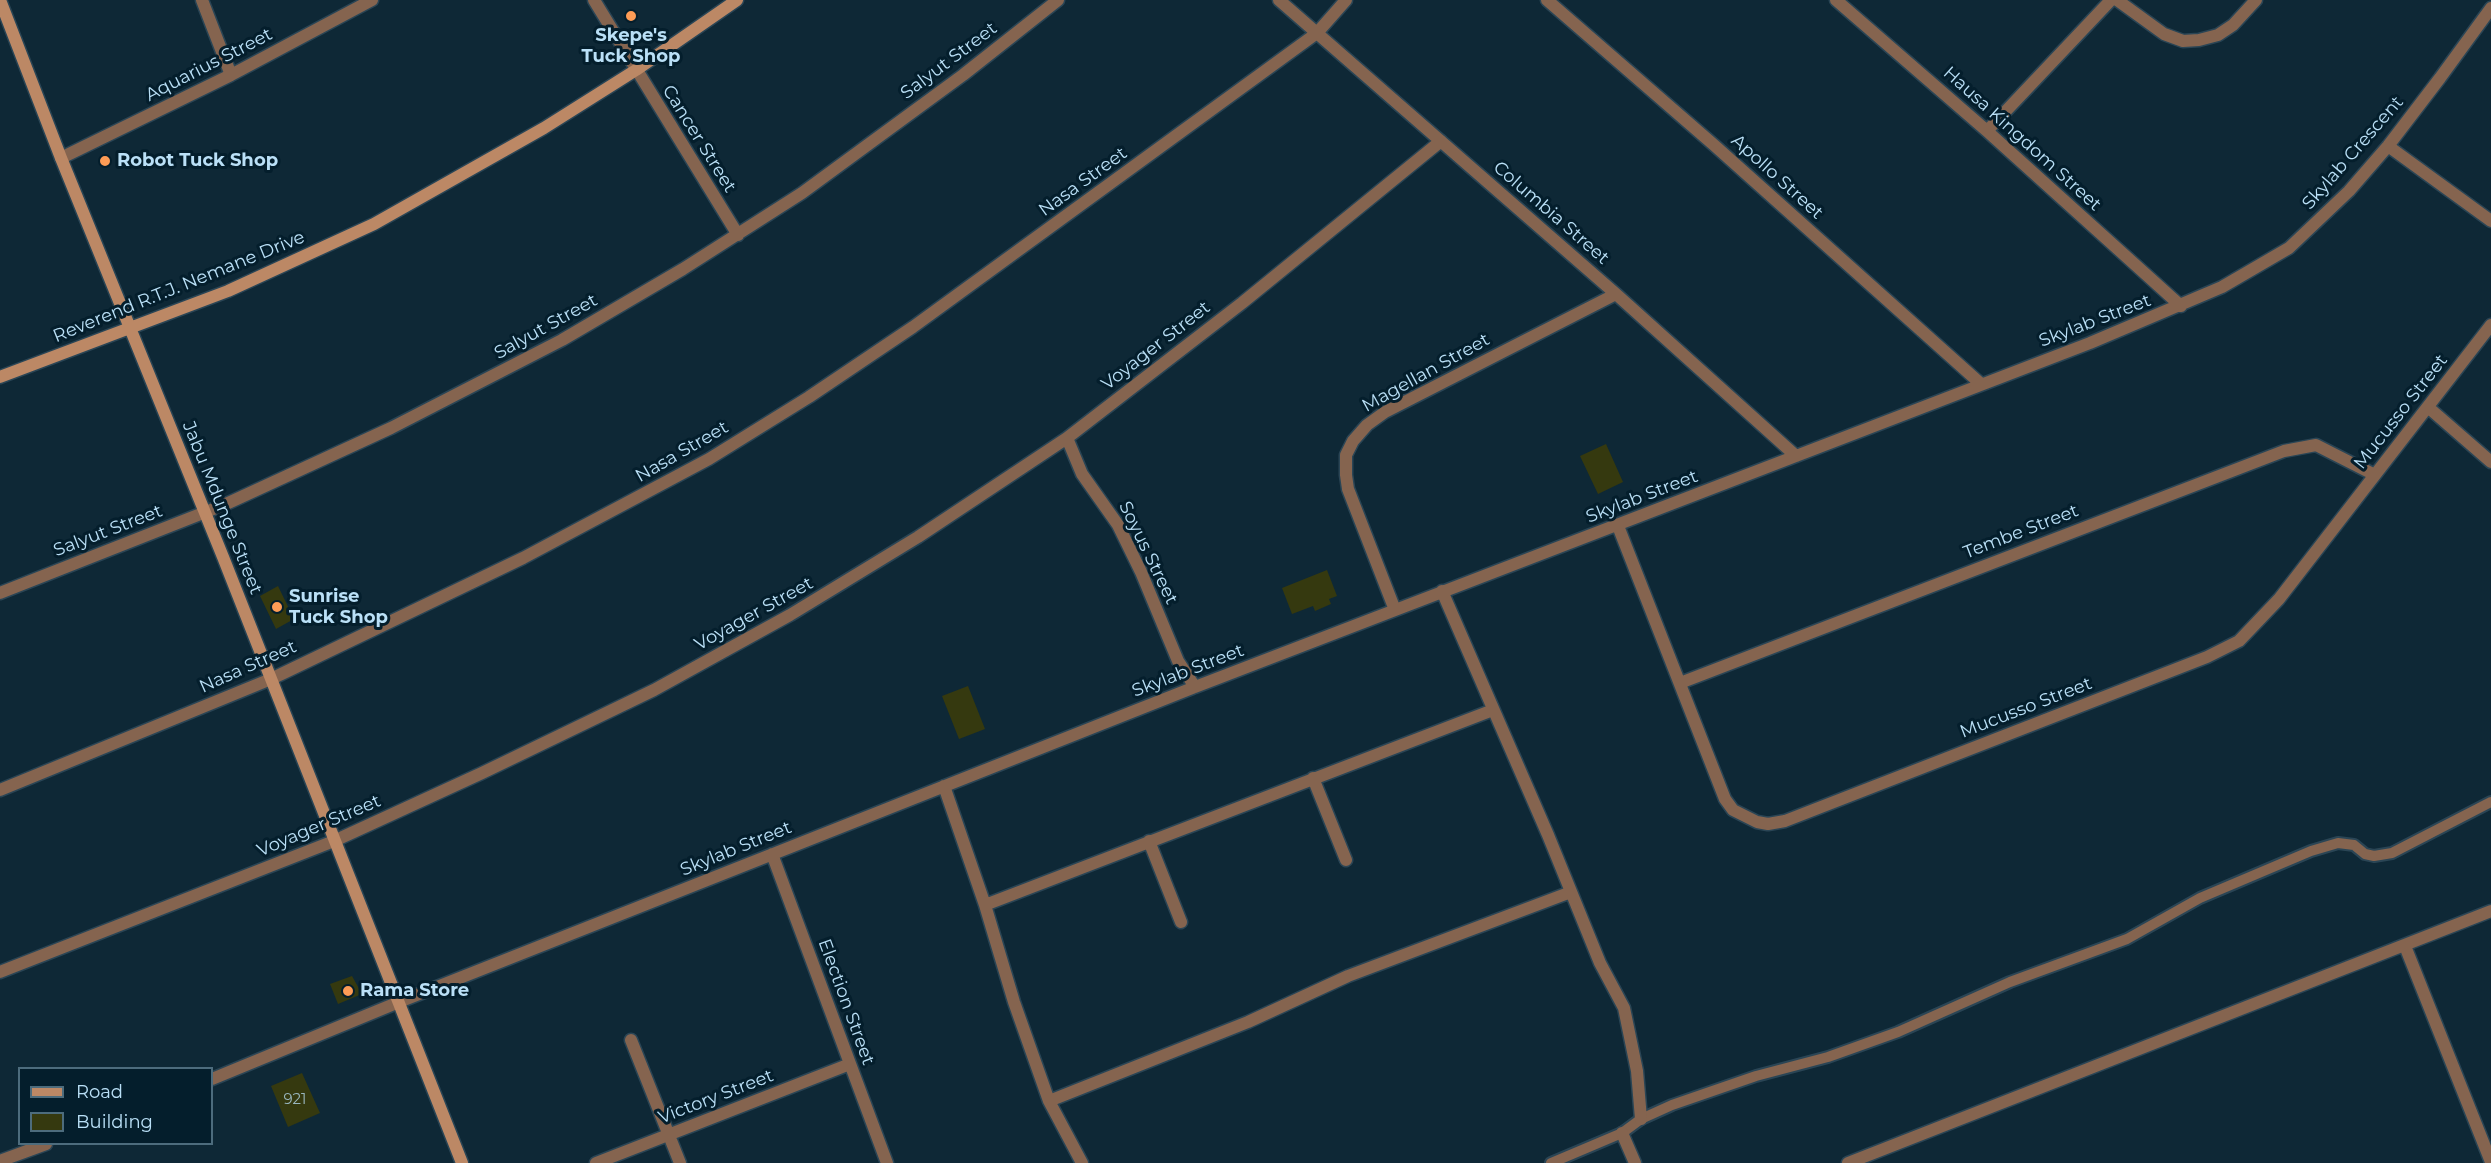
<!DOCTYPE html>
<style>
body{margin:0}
#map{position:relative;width:2491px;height:1163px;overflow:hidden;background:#0e2836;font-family:Montserrat,sans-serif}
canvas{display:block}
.legend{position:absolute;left:18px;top:1067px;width:195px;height:78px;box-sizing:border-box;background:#041e2c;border:2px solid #4d6c7d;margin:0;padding:8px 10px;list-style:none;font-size:18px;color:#bae0f7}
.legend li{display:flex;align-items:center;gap:12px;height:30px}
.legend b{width:30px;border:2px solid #4d6c7d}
</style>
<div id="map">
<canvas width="2491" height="1163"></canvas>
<ul class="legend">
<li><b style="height:8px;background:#bc8865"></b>Road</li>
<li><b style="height:16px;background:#35390f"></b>Building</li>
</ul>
</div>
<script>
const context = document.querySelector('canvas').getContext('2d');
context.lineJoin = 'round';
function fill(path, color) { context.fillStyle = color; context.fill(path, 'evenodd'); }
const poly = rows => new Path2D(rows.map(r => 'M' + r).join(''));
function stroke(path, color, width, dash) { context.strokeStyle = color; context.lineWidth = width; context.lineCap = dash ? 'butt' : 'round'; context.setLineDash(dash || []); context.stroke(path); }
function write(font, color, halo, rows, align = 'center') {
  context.font = font + ' Montserrat,sans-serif'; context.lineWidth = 6; context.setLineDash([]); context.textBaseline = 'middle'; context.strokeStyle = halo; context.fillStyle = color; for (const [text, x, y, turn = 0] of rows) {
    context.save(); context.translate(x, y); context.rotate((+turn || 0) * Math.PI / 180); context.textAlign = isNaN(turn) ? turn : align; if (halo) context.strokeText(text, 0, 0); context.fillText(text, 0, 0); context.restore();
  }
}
fill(poly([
 [1606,444,1623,482,1598,494,1580,456],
 [1327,570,1337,596,1329,599,1331,604,1315,611,1313,606,1292,614,1282,588],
 [278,586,294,619,276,629,260,596],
 [968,686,985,729,959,739,942,696],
 [352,976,362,994,338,1004,330,984],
 [302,1073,320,1113,288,1127,271,1086]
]), '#35390f');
const lane = poly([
 [1551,1163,1622,1133,1641,1119,1672,1105,1756,1076,1828,1057,1898,1032,2010,982,2127,939,2200,898,2311,851,2338,843,2354,845,2365,854,2374,856,2392,853,2491,802]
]);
const street = poly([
 [202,0,231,75],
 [594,0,738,235],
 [1279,0,1616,294,1796,456],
 [1547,0,1714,145,1981,384],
 [1836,0,1987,131,2181,306],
 [2117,0,2164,34,2183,41,2199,40,2218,35,2233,25,2256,0],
 [1987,131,2111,0],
 [2388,146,2491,221],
 [61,158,231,75,372,0],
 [2429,408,2491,462],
 [1067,438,1082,474,1118,525,1141,572,1178,661,1195,687],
 [1618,526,1725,799,1733,810,1757,822,1768,824,1785,821,2207,657,2239,641,2279,599,2491,325],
 [1442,591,1548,835,1600,963,1624,1008,1637,1071,1641,1119],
 [0,593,226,504,391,428,562,340,683,269,802,193,963,75,1058,0],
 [1395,610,1348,489,1346,475,1346,455,1353,441,1367,425,1385,412,1616,294],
 [1680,683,2284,451,2316,445,2375,475],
 [1313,778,1346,860],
 [944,786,985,905,1014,1002,1049,1101,1082,1163],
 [0,790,271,679,523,558,709,459,809,397,913,327,1317,33,1346,0],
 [1149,841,1181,922],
 [772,854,887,1163],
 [985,905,1493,710],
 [2405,946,2491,1162],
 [0,972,334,841,482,773,654,690,790,615,918,537,1067,438,1242,303,1441,141],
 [631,1040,680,1163],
 [212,1079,399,1002,1195,687,2090,343,2222,287,2289,248,2349,191,2388,146,2440,78,2491,8],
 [1049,1101,1248,1022,1348,976,1571,892],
 [1622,1133,1635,1163],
 [0,1161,46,1144],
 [596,1163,850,1064],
 [1848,1163,2491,911]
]);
const secondary = poly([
 [0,0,61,158,223,557,462,1163],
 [0,377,228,291,374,224,544,128,636,70,737,0]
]);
stroke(lane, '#2a4555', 14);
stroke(street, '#2a4555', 15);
stroke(secondary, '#2a4555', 15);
stroke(lane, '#85644f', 10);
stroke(street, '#85644f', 12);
stroke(secondary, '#bc8865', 12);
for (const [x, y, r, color] of [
 [631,16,6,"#fd9c56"],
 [105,161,6,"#fd9c56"],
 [277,607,6,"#fd9c56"],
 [348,991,6,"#fd9c56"]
]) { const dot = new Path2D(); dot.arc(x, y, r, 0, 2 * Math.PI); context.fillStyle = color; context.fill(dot); stroke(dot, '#041e2c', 2); }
write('15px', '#99b6bd', null, [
 ["921",295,1100]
]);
write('bold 18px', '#bae0f7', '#041e2c', [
 ["Skepe's",631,36,"center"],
 ["Tuck Shop",631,57,"center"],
 ["Robot Tuck Shop",117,161],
 ["Sunrise",289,597],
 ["Tuck Shop",289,618],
 ["Rama Store",360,991]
], 'left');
write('18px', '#bae0f7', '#041e2c', [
 ["Salyut Street",949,61,-37],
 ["Aquarius Street",209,65,-27],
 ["Cancer Street",699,139,58],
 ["Hausa Kingdom Street",2022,139,42],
 ["Skylab Crescent",2353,153,-49],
 ["Apollo Street",1777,177,42],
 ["Nasa Street",1083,182,-36],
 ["Columbia Street",1551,213,41],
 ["Reverend R.T.J. Nemane Drive",179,287,-22],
 ["Skylab Street",2095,321,-21],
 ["Salyut Street",546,327,-29],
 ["Voyager Street",1156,346,-38],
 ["Magellan Street",1426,373,-29],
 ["Mucusso Street",2401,412,-52],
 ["Nasa Street",682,452,-30],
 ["Skylab Street",1642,497,-21],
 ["Jabu Mdunge Street",222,508,68],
 ["Salyut Street",108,531,-21],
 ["Tembe Street",2021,532,-21],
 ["Soyus Street",1148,553,64],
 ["Voyager Street",754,614,-29],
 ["Nasa Street",248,667,-24],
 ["Skylab Street",1188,671,-21],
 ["Mucusso Street",2026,708,-21],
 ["Voyager Street",319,826,-23],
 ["Skylab Street",736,849,-22],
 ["Election Street",846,1002,70],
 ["Victory Street",716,1097,-21]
]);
</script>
